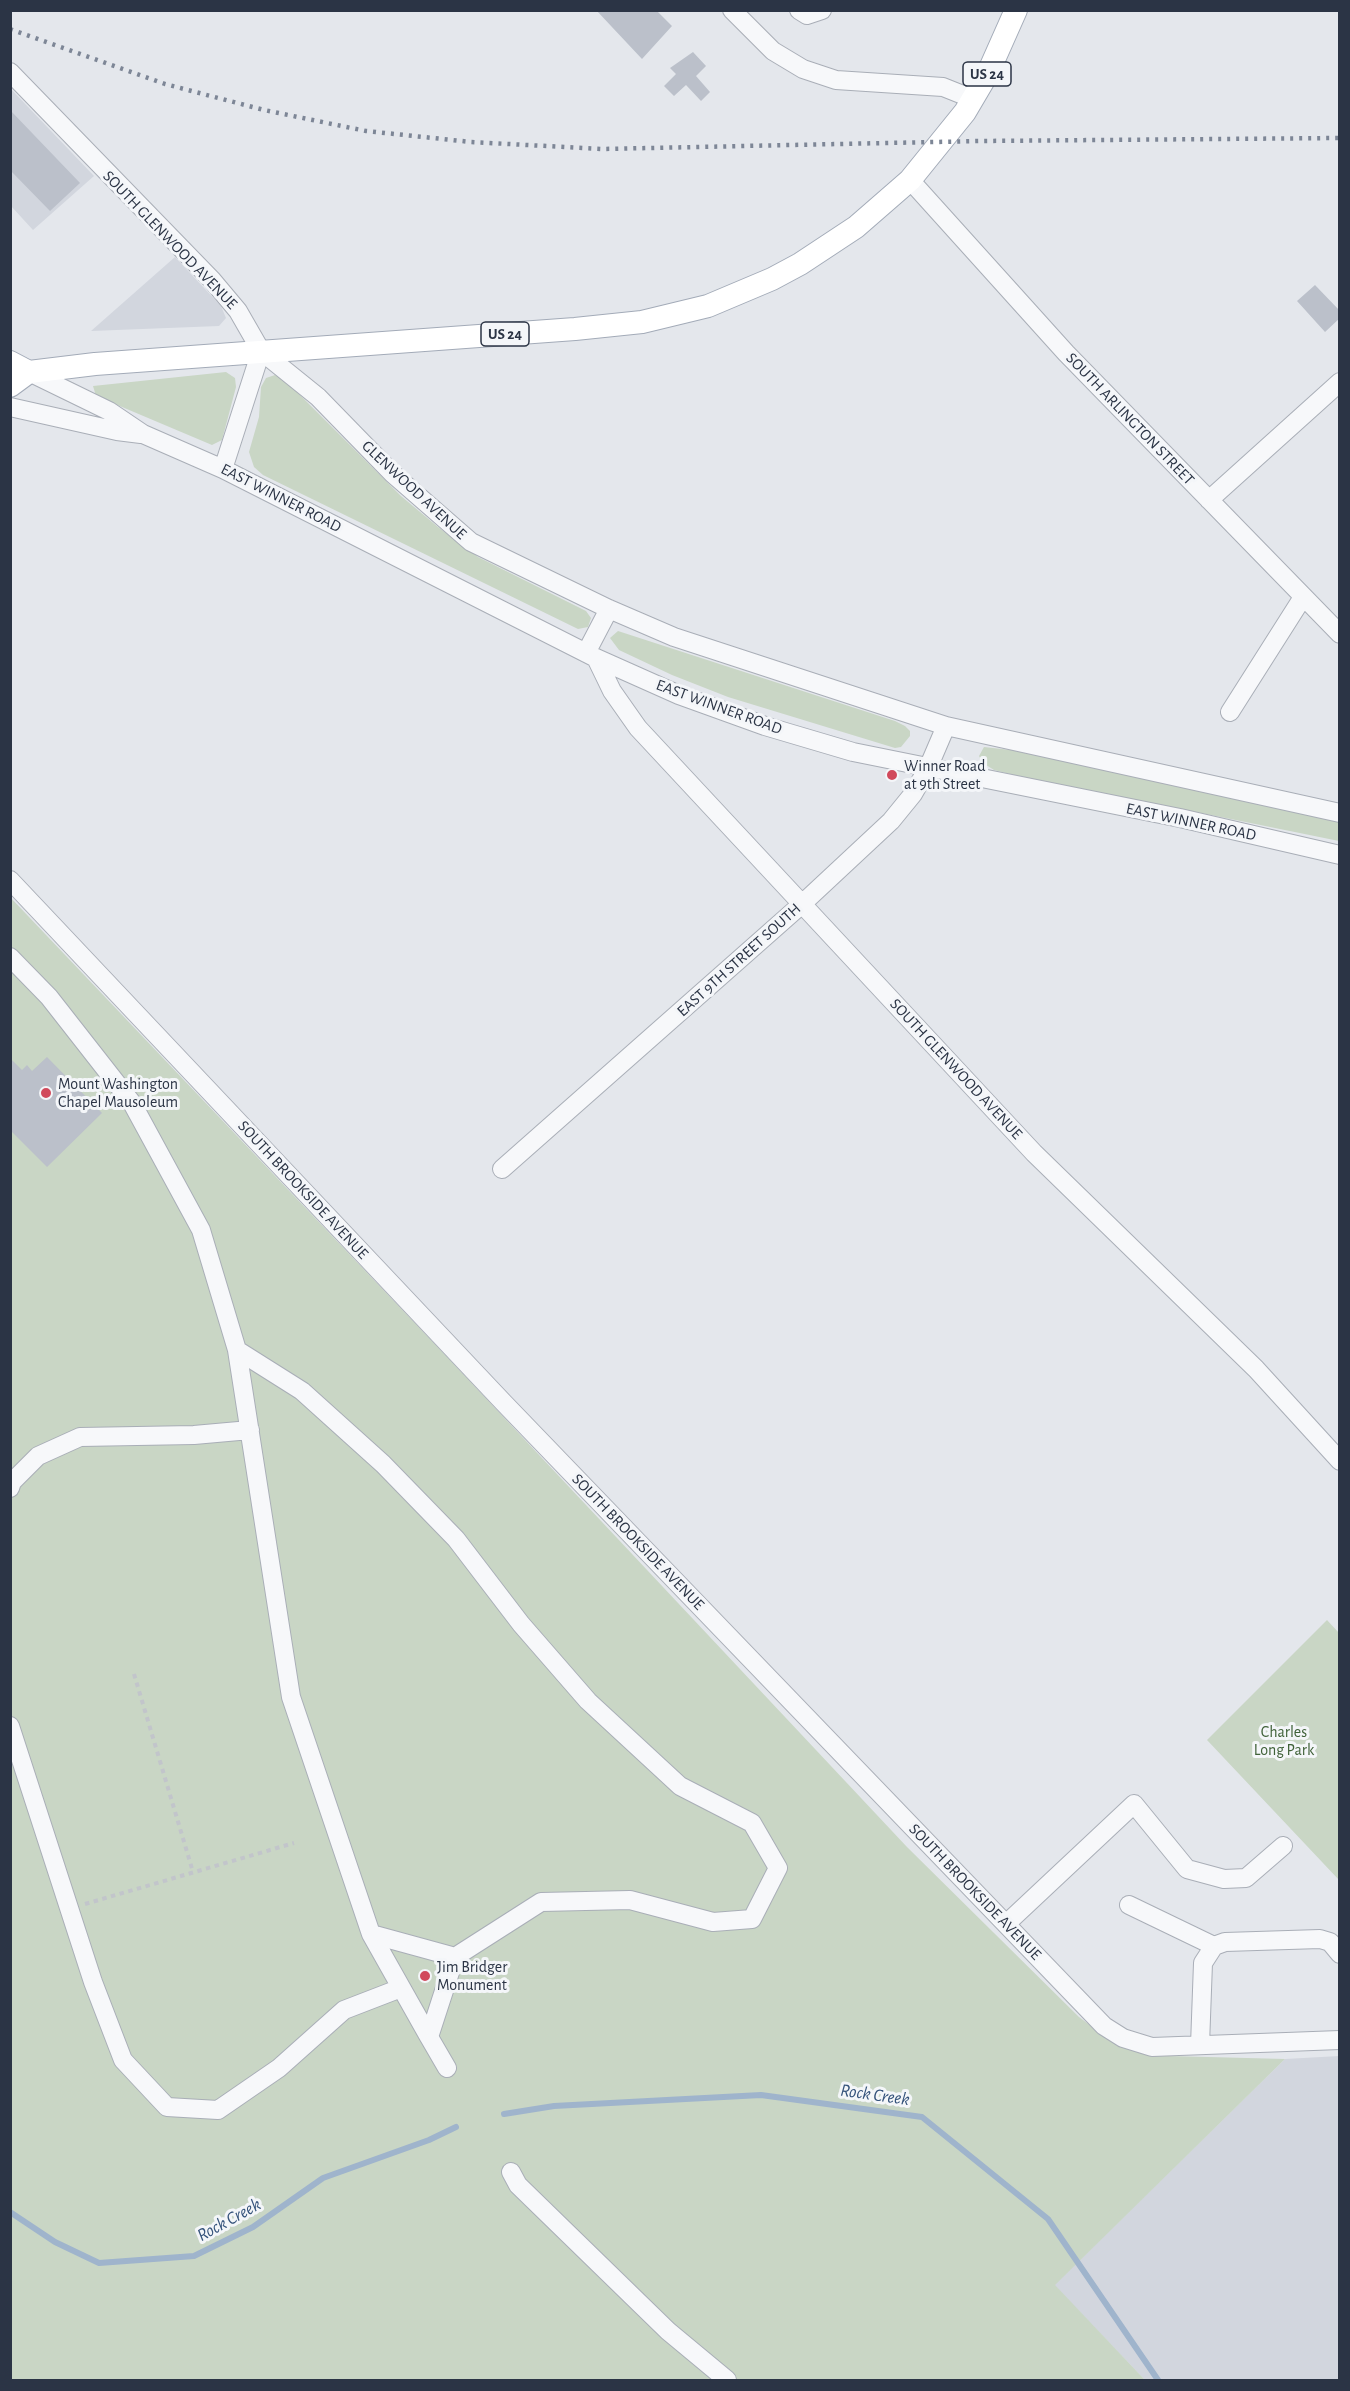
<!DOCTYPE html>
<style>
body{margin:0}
#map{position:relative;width:1350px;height:2391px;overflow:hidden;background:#e4e7ec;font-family:"Alegreya Sans",sans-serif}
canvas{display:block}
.frame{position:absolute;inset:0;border:12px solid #2b3445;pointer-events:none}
</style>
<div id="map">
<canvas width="1350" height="2391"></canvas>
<div class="frame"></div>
</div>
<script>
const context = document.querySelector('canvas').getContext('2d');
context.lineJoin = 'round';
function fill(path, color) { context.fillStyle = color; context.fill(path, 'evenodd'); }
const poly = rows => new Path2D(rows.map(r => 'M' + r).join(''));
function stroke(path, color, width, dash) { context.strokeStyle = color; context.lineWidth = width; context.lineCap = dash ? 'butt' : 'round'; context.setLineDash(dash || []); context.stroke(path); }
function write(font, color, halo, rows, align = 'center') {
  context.font = font + ' "Alegreya Sans",sans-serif'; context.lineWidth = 6; context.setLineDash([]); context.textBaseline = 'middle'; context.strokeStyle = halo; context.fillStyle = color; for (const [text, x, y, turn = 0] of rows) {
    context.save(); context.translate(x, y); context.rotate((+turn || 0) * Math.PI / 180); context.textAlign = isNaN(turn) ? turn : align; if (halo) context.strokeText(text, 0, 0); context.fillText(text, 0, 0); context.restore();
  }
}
fill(poly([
 [10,88,94,176,33,230,11,206],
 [175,257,221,306,226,318,219,326,91,331],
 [1339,2056,1339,2380,1145,2380,1054,2285,1285,2059]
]), '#d2d6de');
fill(poly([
 [226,372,235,378,236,387,222,440,212,445,96,396,93,386],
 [275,375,286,381,401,496,438,527,478,557,586,611,591,618,588,627,578,629,263,475,254,467,249,452,259,417,261,387,266,378],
 [618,631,895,721,905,726,910,731,910,736,901,747,895,748,728,697,672,675,619,650,610,638],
 [984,747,1011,750,1339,821,1339,841,1014,775,994,770,983,763,979,756],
 [10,897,450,1360,907,1847,1079,2017,1114,2043,1170,2056,1285,2059,1055,2285,1145,2380,11,2380],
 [1327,1620,1339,1633,1339,1880,1207,1740]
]), '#c9d6c5');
stroke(poly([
 [504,2114,554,2106,761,2095,922,2117,1048,2219,1158,2380],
 [10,2212,55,2242,99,2263,194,2256,253,2227,323,2178,429,2140,456,2127]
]), '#9fb4cc', 6);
fill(poly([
 [596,10,657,11,672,26,642,59],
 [693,52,706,66,696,76,710,92,701,101,686,85,674,96,664,86,676,74,670,68],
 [10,110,80,183,50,211,10,170],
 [1315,285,1340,311,1340,318,1325,332,1297,301],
 [47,1057,102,1113,47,1167,10,1130,10,1058,22,1070,27,1065,32,1071]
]), '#bbc0ca');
const minor = poly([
 [732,10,773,51,803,69,836,80,943,87,973,99],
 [799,10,807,15,822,10],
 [10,72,212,280,238,311,261,351,223,469],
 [910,180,1066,353,1340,634],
 [261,351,318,397,393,474,471,542,609,609,674,637,946,726,1340,813],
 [29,372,109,411,143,434,223,469,596,658,679,695,765,726,853,752,1180,818,1340,855],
 [10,407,117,431,141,434],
 [1209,500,1340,382],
 [586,653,609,609],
 [596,658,612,691,638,728,1034,1153,1256,1369,1340,1461],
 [1230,712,1303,597],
 [10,880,503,1402,1104,2026,1123,2038,1152,2047,1340,2040],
 [10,957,49,997,132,1103,201,1230,237,1350,291,1697,371,1934,455,1957,429,2037,447,2068],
 [502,1169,802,904,891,821,913,794,928,768,946,726],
 [237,1350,302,1391,383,1464,456,1539,521,1624,588,1701,680,1786,752,1823,778,1868,752,1919,713,1922,630,1900,541,1902,455,1957],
 [10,1488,12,1482,38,1456,80,1437,194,1435,250,1430],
 [10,1726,93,1982,123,2060,167,2107,218,2110,279,2068,344,2010,401,1988],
 [1129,1905,1214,1946],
 [1006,1924,1134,1804,1187,1869,1224,1879,1246,1878,1283,1846],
 [371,1934,429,2037],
 [1200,2045,1203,1963,1214,1946,1225,1942,1320,1939,1330,1942,1340,1954],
 [511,2172,518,2185,668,2331,727,2380]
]);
const major = poly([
 [10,362,29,372],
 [10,386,29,372,95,364,575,329,642,322,708,306,772,279,800,264,856,227,910,180,965,112,988,73,1016,10]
]);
stroke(minor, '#a9aeb7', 20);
stroke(major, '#a3abb8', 24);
stroke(poly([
 [134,1674,193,1872],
 [85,1904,294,1843]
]), '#c2c5cb', 4, [4.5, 4.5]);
stroke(minor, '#f7f8fa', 18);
stroke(major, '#fff', 22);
stroke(poly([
 [10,29,165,84,264,110,366,131,471,142,602,149,981,141,1340,138]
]), '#7d8696', 4.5, [3, 6]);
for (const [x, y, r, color] of [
 [892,775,6,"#d1495b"],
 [46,1093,6,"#d1495b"],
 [425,1976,6,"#d1495b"]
]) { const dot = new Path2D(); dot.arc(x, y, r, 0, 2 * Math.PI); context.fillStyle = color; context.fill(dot); stroke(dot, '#f4f6f9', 2); }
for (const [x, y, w] of [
 [987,74,48],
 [505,334,48]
]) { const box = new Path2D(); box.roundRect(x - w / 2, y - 12, w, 24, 4.5); context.fillStyle = '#f4f6f9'; context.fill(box); stroke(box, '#2b3445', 1.5); }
write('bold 15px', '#2b3445', null, [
 ["US 24",987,74],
 ["US 24",505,334]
]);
write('16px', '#2b3445', '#f4f6f9', [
 ["SOUTH GLENWOOD AVENUE",170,240,46],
 ["SOUTH ARLINGTON STREET",1130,419,46],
 ["GLENWOOD AVENUE",414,490,43],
 ["EAST WINNER ROAD",281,498,27],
 ["EAST WINNER ROAD",719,707,20],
 ["EAST WINNER ROAD",1191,822,12],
 ["EAST 9TH STREET SOUTH",739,960,-42],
 ["SOUTH GLENWOOD AVENUE",956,1069,47],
 ["SOUTH BROOKSIDE AVENUE",303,1190,47],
 ["SOUTH BROOKSIDE AVENUE",638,1542,46],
 ["SOUTH BROOKSIDE AVENUE",975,1892,46]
]);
write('16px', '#2b3445', '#f4f6f9', [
 ["Winner Road",904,766],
 ["at 9th Street",904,784],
 ["Mount Washington",58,1084],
 ["Chapel Mausoleum",58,1102],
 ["Jim Bridger",437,1967],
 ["Monument",437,1985]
], 'left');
write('16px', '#3f6138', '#f4f6f9', [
 ["Charles",1284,1732],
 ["Long Park",1284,1750]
]);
write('italic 18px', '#34527a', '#f4f6f9', [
 ["Rock Creek",875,2095,8],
 ["Rock Creek",229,2220,-29]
]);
</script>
